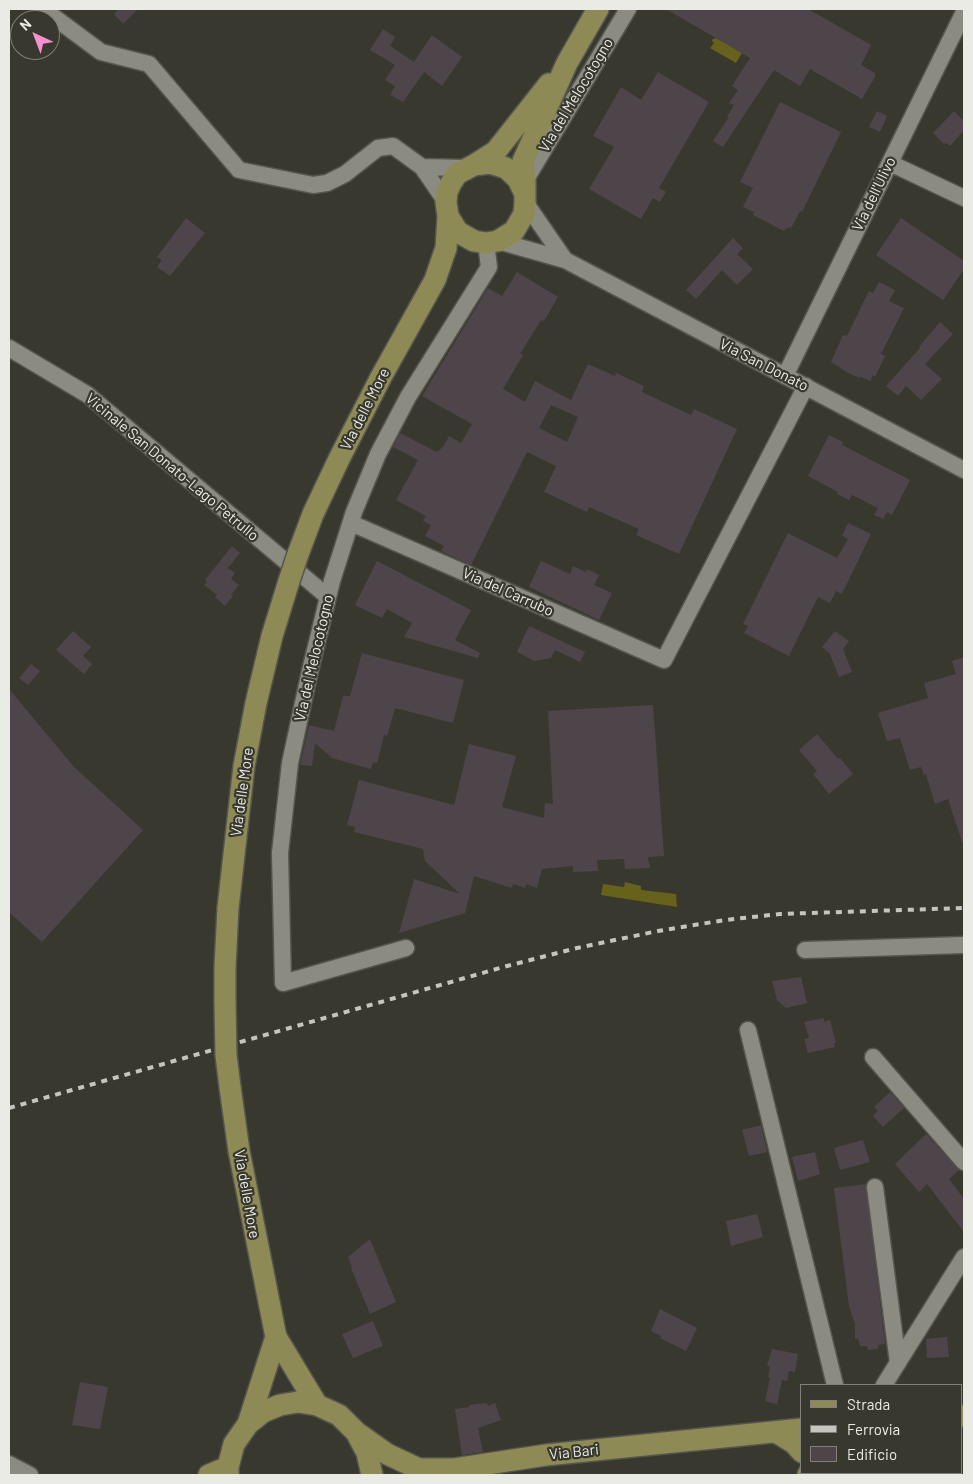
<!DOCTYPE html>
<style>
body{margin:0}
#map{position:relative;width:973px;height:1484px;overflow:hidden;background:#39382f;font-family:Barlow,sans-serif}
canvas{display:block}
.frame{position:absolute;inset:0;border:10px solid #ebebe5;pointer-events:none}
.legend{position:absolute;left:800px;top:1384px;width:162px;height:90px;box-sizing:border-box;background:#39382f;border:1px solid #808078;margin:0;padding:6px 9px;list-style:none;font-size:15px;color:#ebebe5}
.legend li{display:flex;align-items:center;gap:10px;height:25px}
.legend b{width:25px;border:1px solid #808078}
.north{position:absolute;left:10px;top:10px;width:50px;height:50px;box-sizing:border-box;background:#39382f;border:1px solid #808078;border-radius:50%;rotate:317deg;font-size:14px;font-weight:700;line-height:20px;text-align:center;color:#ebebe5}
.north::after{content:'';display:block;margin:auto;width:18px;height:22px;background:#f590d1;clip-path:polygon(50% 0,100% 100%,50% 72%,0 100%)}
</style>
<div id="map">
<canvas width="973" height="1484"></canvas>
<div class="frame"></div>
<ul class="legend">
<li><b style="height:6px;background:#8d8a56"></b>Strada</li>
<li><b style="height:6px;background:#c5c4be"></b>Ferrovia</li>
<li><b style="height:14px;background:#4e454a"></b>Edificio</li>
</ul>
<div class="north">N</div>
</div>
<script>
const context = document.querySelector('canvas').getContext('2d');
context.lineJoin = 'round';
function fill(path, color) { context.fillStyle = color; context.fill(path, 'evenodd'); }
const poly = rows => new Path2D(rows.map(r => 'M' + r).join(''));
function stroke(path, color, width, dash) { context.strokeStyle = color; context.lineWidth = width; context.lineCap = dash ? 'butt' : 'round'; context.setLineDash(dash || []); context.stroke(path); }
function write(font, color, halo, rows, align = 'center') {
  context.font = font + ' Barlow,sans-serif'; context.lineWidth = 4.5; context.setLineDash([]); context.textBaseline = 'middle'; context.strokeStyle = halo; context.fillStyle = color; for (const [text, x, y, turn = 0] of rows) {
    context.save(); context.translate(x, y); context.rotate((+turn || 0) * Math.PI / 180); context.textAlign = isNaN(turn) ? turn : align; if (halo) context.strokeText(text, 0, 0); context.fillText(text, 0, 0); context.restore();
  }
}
fill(poly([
 [717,38,742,53,736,63,710,48,714,43,712,41,713,39],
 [625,882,641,886,641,890,676,894,677,907,601,895,603,884,624,887]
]), '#67621b');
fill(poly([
 [119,9,138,9,123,24,114,14],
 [666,9,808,9,871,45,861,65,875,73,875,77,862,99,810,69,800,86,774,70,723,147,713,141,729,117,727,117,734,105,729,103,738,90,732,86,750,58],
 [383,29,395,37,390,46,414,62,432,35,462,57,442,86,424,72,403,102,390,95,395,86,385,80,395,65,370,50],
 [658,72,709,102,659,188,666,192,660,202,653,198,641,219,589,189,614,147,593,136,621,87,641,100],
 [780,102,841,132,802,212,800,211,791,228,789,227,788,229,786,228,784,231,753,215,754,212,743,207,753,188,740,182],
 [877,111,887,116,880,132,869,127],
 [954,111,964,121,964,130,950,146,946,143,944,144,933,133],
 [186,218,205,233,170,276,157,267,162,260,157,257],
 [901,218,964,261,964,269,943,300,876,255],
 [733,238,743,248,737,254,753,269,737,285,722,270,696,299,686,290],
 [517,272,558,297,544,321,541,320,520,354,523,355,503,389,525,402,535,381,571,400,588,364,615,376,616,373,644,386,642,392,691,415,694,409,737,429,679,554,636,535,639,529,589,507,587,512,544,492,556,466,527,452,471,565,441,551,444,546,425,536,431,525,423,521,426,516,396,500,418,460,393,447,400,433,437,452,444,446,449,436,461,443,472,424,422,396,488,288,502,296],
 [551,405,578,417,567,442,539,428],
 [879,282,895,290,889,301,904,308,881,354,885,356,875,377,873,375,870,381,861,377,860,378,848,373,831,362,843,335,847,336,869,291,873,293],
 [940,322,953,334,925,364,942,379,921,400,906,386,898,396,886,386,920,348,919,347],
 [829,435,843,442,842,445,910,480,892,515,887,512,883,519,874,515,878,508,852,495,849,500,837,494,838,492,808,476],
 [848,523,871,534,842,594,836,591,830,603,818,597,789,656,744,633,748,626,743,624,788,533,837,558,848,539,842,536],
 [232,546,240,553,228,568,235,573,231,579,239,585,231,595,233,596,225,606,215,597,217,595,204,585,207,582,205,580],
 [377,561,471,610,455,640,480,653,478,658,404,637,412,623,387,609,382,618,355,605],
 [541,561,570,574,573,566,586,572,587,569,599,575,594,585,612,593,599,620,529,587],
 [529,626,585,652,580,662,555,650,551,658,534,661,517,652],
 [73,631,91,647,83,656,92,664,84,674,56,650],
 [835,631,849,641,843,649,852,672,839,677,830,654,822,647],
 [362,653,464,680,453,723,395,708,387,736,384,735,377,763,373,762,371,769,332,758,315,743,312,766,300,765,309,725,334,731,343,696,350,696],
 [964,657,964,841,962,842,948,799,935,804,926,774,924,775,921,767,910,770,900,738,887,741,878,713,928,698,924,683,956,674,952,661],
 [31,664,40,671,28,685,19,678],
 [9,689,74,767,143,830,42,942,9,912],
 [653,705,664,856,648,857,650,868,625,869,624,859,597,860,598,871,573,872,573,866,542,869,537,888,526,884,525,888,513,884,512,888,474,876,465,913,399,933,414,879,460,894,425,861,423,849,354,832,355,827,347,825,359,780,454,805,469,744,516,756,502,807,544,818,545,803,553,804,548,711],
 [817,734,838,759,840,758,853,774,829,794,813,774,817,771,799,750],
 [801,977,807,1003,786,1008,777,1000,772,981],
 [824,1018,824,1022,830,1020,836,1043,834,1043,835,1047,808,1053,804,1039,809,1038,804,1022],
 [890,1092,904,1108,883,1127,873,1116,878,1111,874,1107],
 [761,1125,767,1152,749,1156,742,1130],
 [926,1134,959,1170,949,1179,964,1199,964,1232,927,1184,919,1192,895,1164],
 [863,1140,870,1162,840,1170,834,1148],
 [815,1152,820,1174,798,1181,792,1157],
 [866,1184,885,1344,878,1345,878,1349,868,1350,867,1346,860,1346,858,1339,855,1339,855,1324,849,1306,834,1188],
 [757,1214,763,1237,731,1246,726,1221],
 [370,1239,396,1302,370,1314,351,1268,352,1267,348,1257],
 [660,1309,697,1328,686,1351,660,1338,661,1336,651,1331],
 [373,1321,383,1346,353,1358,342,1334],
 [947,1337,949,1357,927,1358,926,1339],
 [772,1349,798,1354,795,1372,789,1371,787,1381,782,1380,777,1404,765,1401,770,1378,768,1377,770,1366,767,1366],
 [80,1382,108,1387,100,1429,72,1425],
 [487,1403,488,1406,495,1403,501,1420,478,1428,483,1452,462,1455,455,1409,469,1407,469,1405]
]), '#4e454a');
const minor = poly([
 [43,9,101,52,149,64,239,170,313,185,327,183,345,174,378,148,393,146,422,167,446,202],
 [890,163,964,198],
 [422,167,466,168],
 [525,181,628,9],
 [525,202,565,260],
 [498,241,565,260,964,470],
 [9,348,88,395,328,597],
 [785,376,964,12],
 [351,523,664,660,806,386],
 [406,948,283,983,280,853,290,763,310,671,332,581,354,512,378,454,408,397,489,267,486,243],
 [805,950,964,945],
 [748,1030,835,1385],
 [873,1057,964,1162],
 [875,1187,898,1363],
 [884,1385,964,1257],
 [9,1464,30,1475],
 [842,1473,844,1475]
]);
const major = poly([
 [474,165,496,151,549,84],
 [525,194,518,179,506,168,490,163,474,165,457,174,451,183,447,192,446,202,448,216,458,232,474,241,486,243,498,241,514,231,524,214,525,202,525,181,523,161,567,63,598,9],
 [298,554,313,514,339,459,381,377,435,280,446,248,448,216],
 [225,1003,225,967,228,908,244,766,256,703,272,636,289,581],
 [230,1087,239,1151,276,1337,317,1405],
 [962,1416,964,1416],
 [248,1424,276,1337],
 [356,1432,387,1454,419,1469,454,1469,546,1455,802,1429],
 [776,1432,794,1443,802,1452],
 [209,1475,228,1467],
 [228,1475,228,1467,234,1444,248,1424,263,1412,280,1405,298,1402,317,1405,339,1415,356,1432,367,1453,372,1475],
 [808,1475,809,1473],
 [825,1475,826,1473]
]);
stroke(minor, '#55554d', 19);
stroke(major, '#55554d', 24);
stroke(minor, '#8b8b81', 16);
stroke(major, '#8d8a56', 21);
stroke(poly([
 [9,1108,507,966,577,948,658,931,725,920,780,914,964,908]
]), '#c5c4be', 4, [6, 6]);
const majorBridge = poly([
 [289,581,298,554],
 [225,1003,226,1055,230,1087]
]);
stroke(majorBridge, '#55554d', 24, []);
stroke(majorBridge, '#8d8a56', 21);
write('15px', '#ebebe5', '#39382f', [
 ["Via del Melocotogno",576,95,-59],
 ["Via dell'Ulivo",874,194,-64],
 ["Via San Donato",764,365,27],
 ["Via delle More",365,409,-63],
 ["Vicinale San Donato-Lago Petrullo",172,467,40],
 ["Via del Carrubo",508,592,24],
 ["Via del Melocotogno",314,658,-77],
 ["Via delle More",242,792,-82],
 ["Via delle More",247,1194,80],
 ["Via Bari",574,1452,-6]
]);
</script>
